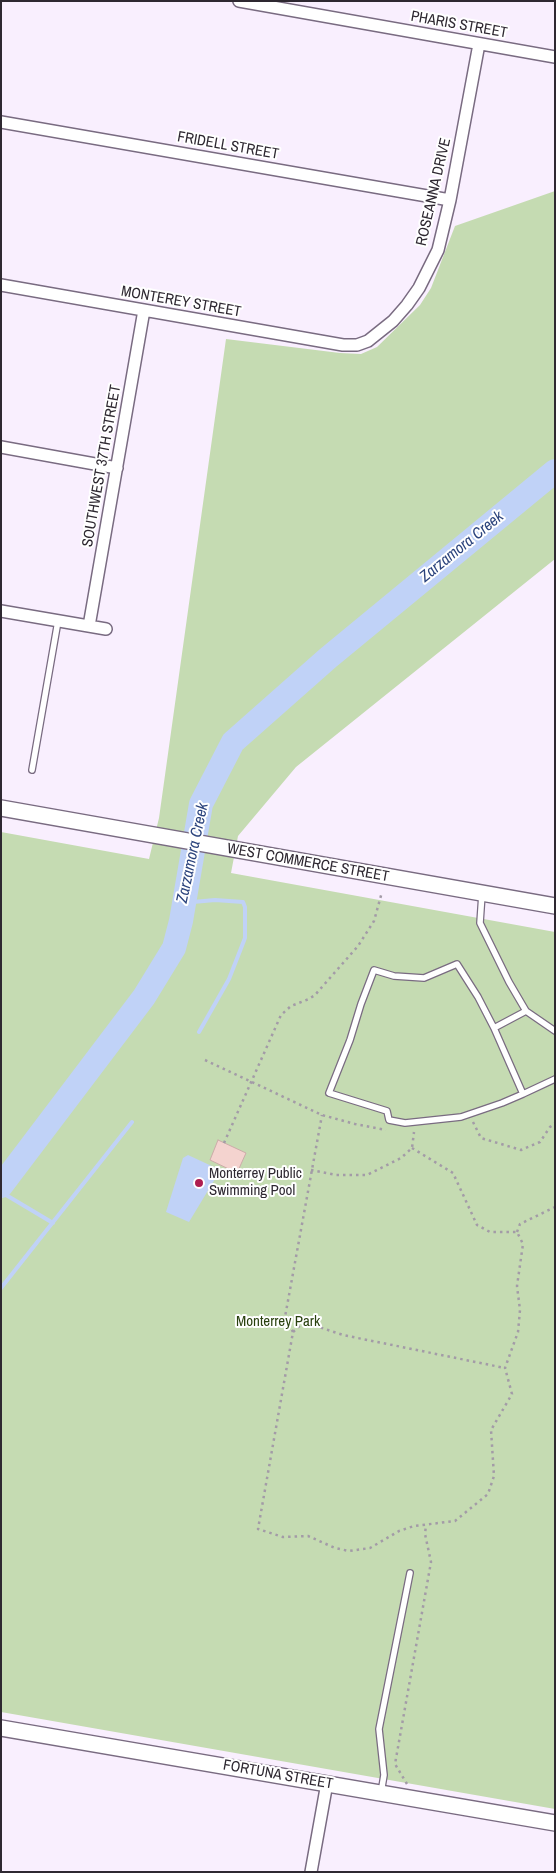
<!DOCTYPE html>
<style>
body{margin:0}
#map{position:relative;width:556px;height:1873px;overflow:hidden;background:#f9effe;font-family:"Archivo Narrow",sans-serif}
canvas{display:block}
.frame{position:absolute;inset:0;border:2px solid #2e2831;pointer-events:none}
</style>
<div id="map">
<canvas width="556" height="1873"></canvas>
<div class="frame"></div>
</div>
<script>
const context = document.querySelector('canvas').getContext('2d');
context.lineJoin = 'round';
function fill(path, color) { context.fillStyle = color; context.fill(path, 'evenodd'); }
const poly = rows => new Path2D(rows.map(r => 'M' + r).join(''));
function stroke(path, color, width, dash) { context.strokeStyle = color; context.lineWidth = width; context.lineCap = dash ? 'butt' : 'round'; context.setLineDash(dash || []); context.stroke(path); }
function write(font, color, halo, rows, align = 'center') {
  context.font = font + ' "Archivo Narrow",sans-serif'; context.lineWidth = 4; context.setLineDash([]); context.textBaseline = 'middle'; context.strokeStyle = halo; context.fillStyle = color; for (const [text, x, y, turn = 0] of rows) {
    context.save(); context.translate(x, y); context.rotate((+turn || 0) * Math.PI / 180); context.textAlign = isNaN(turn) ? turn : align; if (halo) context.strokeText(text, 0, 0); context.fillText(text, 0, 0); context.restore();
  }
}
fill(poly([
 [555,191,555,559,296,767,238,836,231,873,555,932,555,1809,1,1712,1,832,149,859,159,818,226,339,340,353,361,354,377,347,420,305,431,288,455,226]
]), '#c5dbb2');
fill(poly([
 [188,1155,216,1168,218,1174,189,1222,166,1212,183,1158]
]), '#c0d2f7');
stroke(poly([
 [183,909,193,902,215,900,243,902,245,907,245,938,229,979,199,1032],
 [1,1192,53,1223],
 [1,1288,132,1122]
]), '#c0d2f7', 4);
stroke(poly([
 [1,1186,144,997,174,948,181,921,201,804,233,742,328,658,555,471]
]), '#c0d2f7', 24);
const building = poly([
 [218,1140,246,1153,237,1173,210,1160,218,1140]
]);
fill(building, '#f4d3cf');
stroke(building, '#ccaca9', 1);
const lane = poly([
 [32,770,58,621],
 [482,894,480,923,509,982,526,1011,555,1031],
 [494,1028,526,1011],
 [523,1094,494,1028,478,997,457,964,424,978,394,976,374,970,361,1004,350,1040,329,1093,387,1111,389,1120,405,1123,461,1117,502,1103,523,1094,555,1079],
 [381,1793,384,1775,379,1729,410,1573]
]);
const street = poly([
 [239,1,555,57],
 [1,122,450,200],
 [1,285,343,345,357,345,368,341,393,321,407,305,419,288,438,250,450,200,479,44],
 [1,447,117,468],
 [1,611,106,629],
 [89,626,144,310],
 [311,1872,327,1783]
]);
const secondary = poly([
 [1,808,555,906],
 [1,1728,555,1823]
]);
stroke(lane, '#796b81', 8);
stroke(street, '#796b81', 14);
stroke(secondary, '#796b81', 18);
stroke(poly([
 [205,1060,322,1115,355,1124,386,1130],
 [473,1122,481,1138,521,1150,540,1142,550,1127,555,1123],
 [224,1143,281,1015,291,1006,309,999,315,995,358,946,374,921,382,892],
 [412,1148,453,1173,477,1225,490,1232,517,1232,523,1244,517,1286,520,1310,518,1332,505,1368,512,1394,491,1430,494,1476,488,1494,455,1521,414,1526,399,1531,370,1548,349,1551,335,1548,308,1536,283,1537,258,1529,293,1332,304,1322,343,1335,505,1368],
 [311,1170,336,1175,367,1175,401,1158,412,1148,414,1132],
 [517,1232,520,1224,555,1207],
 [293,1332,285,1317,322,1115],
 [407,1784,395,1764,431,1562,425,1534,426,1525]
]), '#a39ba7', 2.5, [2.5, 4]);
stroke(lane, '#fff', 5.5);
stroke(street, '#fff', 11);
stroke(secondary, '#fff', 15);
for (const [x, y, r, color] of [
 [199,1183,5,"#ae1e51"]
]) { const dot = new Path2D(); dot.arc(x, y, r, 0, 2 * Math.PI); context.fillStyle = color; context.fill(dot); stroke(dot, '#fff', 2); }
write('15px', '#2e2831', '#fff', [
 ["PHARIS STREET",459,25,10],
 ["FRIDELL STREET",228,146,10],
 ["ROSEANNA DRIVE",434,192,-77],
 ["MONTEREY STREET",181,302,10],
 ["SOUTHWEST 37TH STREET",102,466,-80],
 ["WEST COMMERCE STREET",308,863,10],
 ["FORTUNA STREET",278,1775,10]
]);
write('15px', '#2e2831', '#fff', [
 ["Monterrey Public",209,1174],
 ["Swimming Pool",209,1191]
], 'left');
write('15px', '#29400e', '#fff', [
 ["Monterrey Park",278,1322]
]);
write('italic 16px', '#2c447d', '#fff', [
 ["Zarzamora Creek",462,547,-39],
 ["Zarzamora Creek",193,853,-78]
]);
</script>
